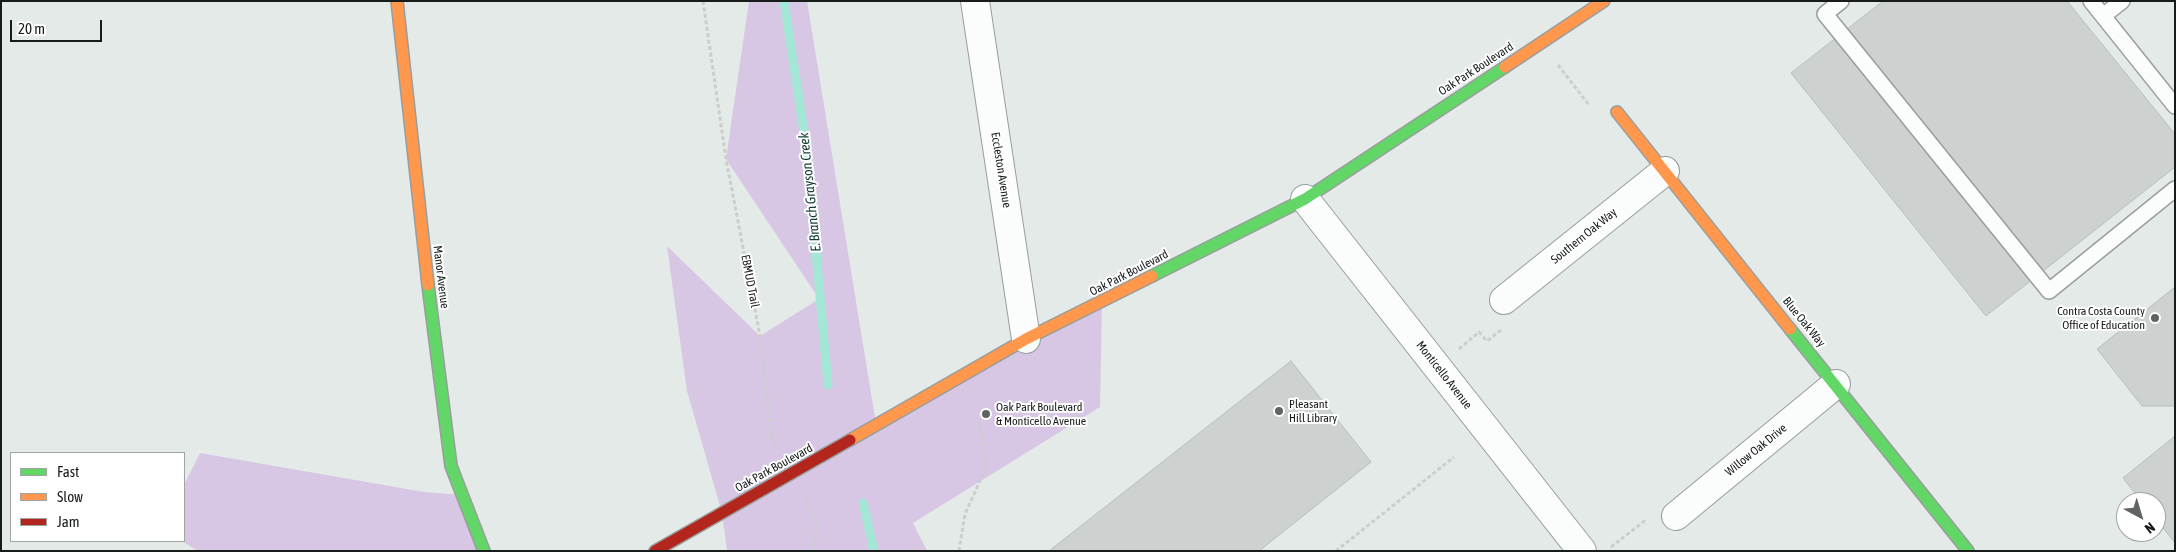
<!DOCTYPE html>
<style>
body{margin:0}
#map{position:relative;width:2176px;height:552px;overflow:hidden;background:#e4eae8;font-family:"Asap Condensed",sans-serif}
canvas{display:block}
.frame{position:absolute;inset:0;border:2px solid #171b1a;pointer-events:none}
.legend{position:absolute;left:10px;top:452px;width:175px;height:90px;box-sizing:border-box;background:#fff;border:1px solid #a2a4a3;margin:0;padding:6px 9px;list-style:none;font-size:15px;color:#171b1a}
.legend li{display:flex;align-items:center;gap:10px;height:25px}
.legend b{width:25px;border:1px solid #a2a4a3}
.north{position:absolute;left:2116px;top:492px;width:50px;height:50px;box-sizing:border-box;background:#fff;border:1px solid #a2a4a3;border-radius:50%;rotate:141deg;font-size:14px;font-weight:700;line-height:20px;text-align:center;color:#171b1a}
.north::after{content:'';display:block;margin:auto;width:18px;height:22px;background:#5f6362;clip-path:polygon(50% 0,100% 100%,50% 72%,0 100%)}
.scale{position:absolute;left:10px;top:20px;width:92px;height:22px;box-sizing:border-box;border:2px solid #171b1a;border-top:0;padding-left:6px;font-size:15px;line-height:18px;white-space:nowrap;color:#171b1a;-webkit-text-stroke:4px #fff;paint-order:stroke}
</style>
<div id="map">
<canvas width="2176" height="552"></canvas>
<div class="frame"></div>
<ul class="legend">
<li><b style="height:6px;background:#63d668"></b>Fast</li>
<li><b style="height:6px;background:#ff974d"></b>Slow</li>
<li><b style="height:6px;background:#b3261e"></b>Jam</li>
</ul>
<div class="north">N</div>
<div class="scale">20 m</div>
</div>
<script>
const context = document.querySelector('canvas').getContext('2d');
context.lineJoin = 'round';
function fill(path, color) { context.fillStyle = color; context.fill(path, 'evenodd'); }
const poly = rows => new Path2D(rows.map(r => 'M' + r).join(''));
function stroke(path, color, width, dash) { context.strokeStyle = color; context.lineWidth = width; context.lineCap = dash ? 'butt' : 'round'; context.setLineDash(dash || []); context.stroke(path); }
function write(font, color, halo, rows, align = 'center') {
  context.font = font + ' "Asap Condensed",sans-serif'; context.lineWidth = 4; context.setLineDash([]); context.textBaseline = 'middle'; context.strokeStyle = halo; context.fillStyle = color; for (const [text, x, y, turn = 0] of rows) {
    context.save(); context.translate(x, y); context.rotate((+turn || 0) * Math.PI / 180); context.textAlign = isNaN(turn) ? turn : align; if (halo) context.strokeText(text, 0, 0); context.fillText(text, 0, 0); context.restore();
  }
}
fill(poly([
 [749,1,807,1,876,424,1102,302,1100,407,913,523,927,551,727,551,722,513,687,391,667,246,760,336,819,299,726,159],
 [200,453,424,492,462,495,484,551,198,551,182,541,184,485]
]), '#d8c6e5');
stroke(poly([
 [784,1,807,152,828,385],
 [863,503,874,551]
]), '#a4e7d6', 9);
const building = poly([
 [1883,1,2067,1,2175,134,2175,167,1986,316,1791,73,1883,1],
 [2175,287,2175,406,2142,406,2097,349,2175,287],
 [1291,361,1371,462,1259,551,1049,551,1291,361],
 [2175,436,2175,543,2156,519,2156,502,2142,502,2123,478,2175,436]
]);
fill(building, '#cdd2d0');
stroke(building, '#b9bdbc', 1);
const lane = poly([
 [1841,1,1825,14,2049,291,2175,189],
 [2091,1,2175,106],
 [2103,16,2122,1]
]);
const street = poly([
 [975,1,1026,339],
 [1305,199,1582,551],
 [1504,300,1665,171],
 [1676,516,1836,384]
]);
const fast = poly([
 [1152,276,1305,199,1505,67],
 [428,285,451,466,484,551],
 [1790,329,1968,551]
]);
const slow = poly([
 [397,1,428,285],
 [1505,67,1604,1],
 [1617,112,1790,329],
 [850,440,1026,339,1152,276]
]);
const jam = poly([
 [655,551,850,440]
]);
stroke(lane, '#999e9c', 18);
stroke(street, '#999e9c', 30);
stroke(fast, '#999e9c', 14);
stroke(slow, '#999e9c', 14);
stroke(jam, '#999e9c', 14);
stroke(poly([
 [703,1,726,159,760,336,772,439,777,448],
 [1558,65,1589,105],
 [1459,349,1479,332,1487,341,1501,330],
 [806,499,817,525,813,551],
 [1611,547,1647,519],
 [959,551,965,514,987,465,979,423],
 [1336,551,1454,457]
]), '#cccece', 3, [4, 2.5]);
stroke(lane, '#fbfcfc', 15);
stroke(street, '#fbfcfc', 28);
stroke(fast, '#63d668', 11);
stroke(slow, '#ff974d', 11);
stroke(jam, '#b3261e', 11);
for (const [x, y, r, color] of [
 [2155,318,5,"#5f6362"],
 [1279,411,5,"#5f6362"],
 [986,414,5,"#5f6362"]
]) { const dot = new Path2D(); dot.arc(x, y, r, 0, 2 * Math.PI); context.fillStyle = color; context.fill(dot); stroke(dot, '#fff', 2); }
write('12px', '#171b1a', '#fff', [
 ["Oak Park Boulevard",1476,69,-33],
 ["Eccleston Avenue",1001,170,81],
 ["Southern Oak Way",1584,236,-39],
 ["Oak Park Boulevard",1129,273,-27],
 ["Manor Avenue",441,277,83],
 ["EBMUD Trail",750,281,79],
 ["Blue Oak Way",1804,322,51],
 ["Monticello Avenue",1444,375,52],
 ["Willow Oak Drive",1756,450,-39],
 ["Oak Park Boulevard",774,468,-29]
]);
write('12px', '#171b1a', '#fff', [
 ["Contra Costa County",2145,311,"right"],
 ["Office of Education",2145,325,"right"],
 ["Pleasant",1289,404],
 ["Hill Library",1289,418],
 ["Oak Park Boulevard",996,407],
 ["& Monticello Avenue",996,421]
], 'left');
write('italic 14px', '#113d34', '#fff', [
 ["E. Branch Grayson Creek",810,192,-96]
]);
</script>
